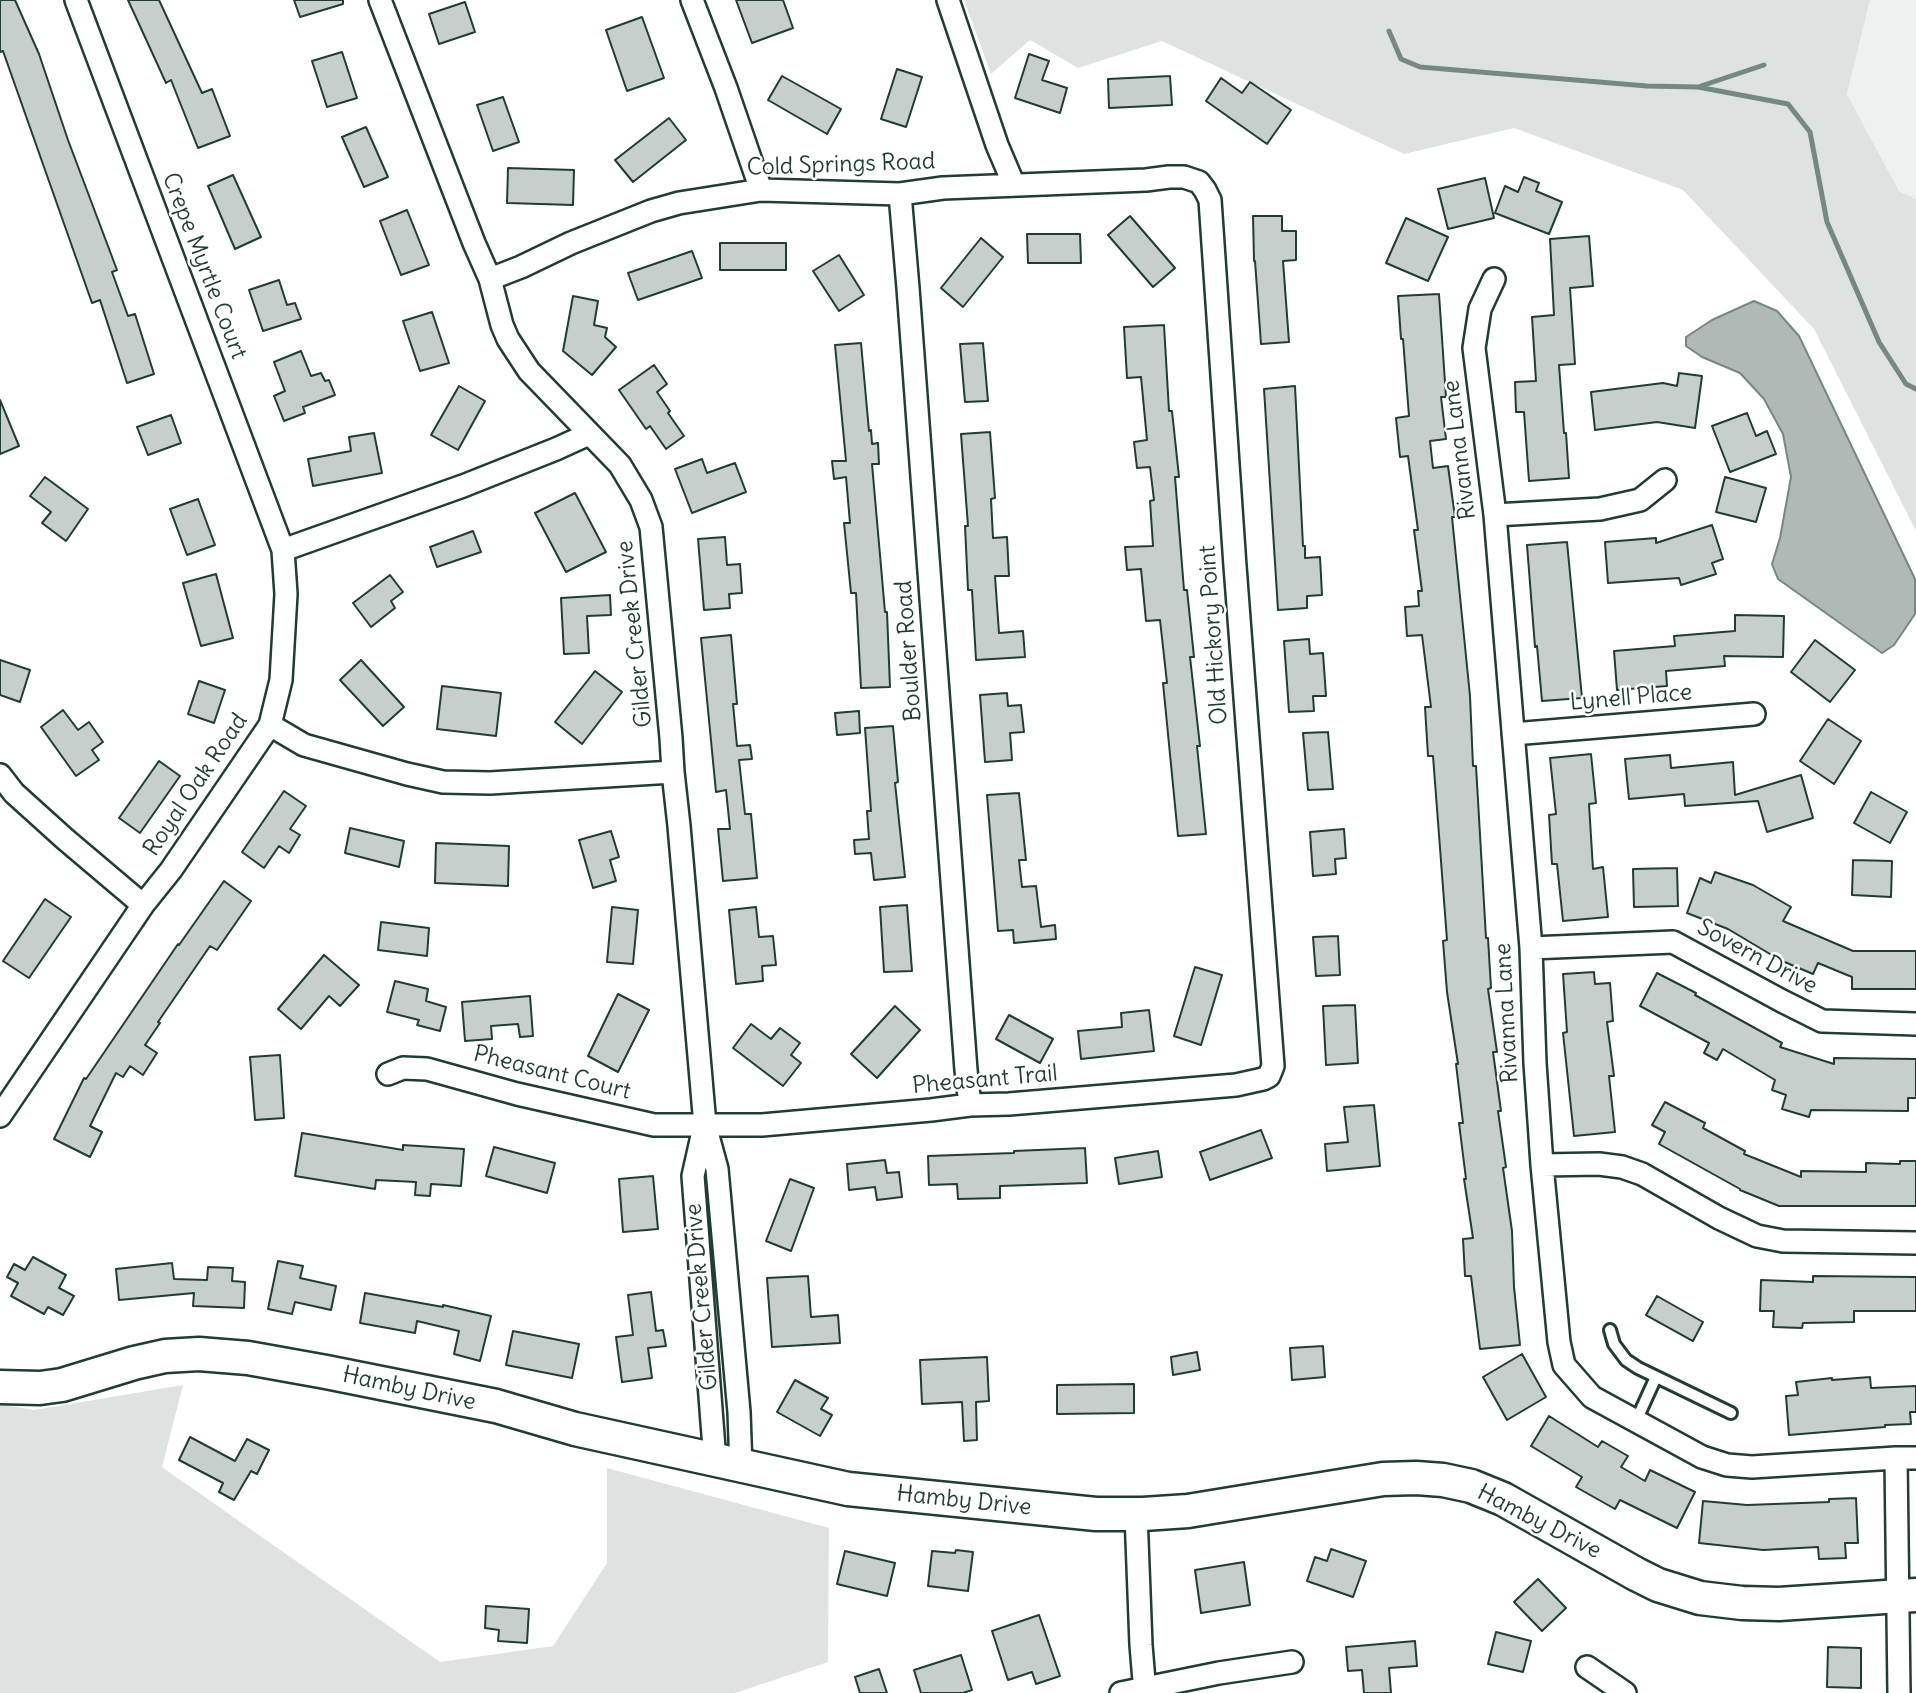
<!DOCTYPE html>
<style>
body{margin:0}
canvas{display:block;background:#fff}
</style>
<canvas width="1916" height="1693"></canvas>
<script>
const context = document.querySelector('canvas').getContext('2d');
context.lineJoin = 'round';
function fill(path, color) { context.fillStyle = color; context.fill(path, 'evenodd'); }
const poly = rows => new Path2D(rows.map(r => 'M' + r).join(''));
function stroke(path, color, width, dash) { context.strokeStyle = color; context.lineWidth = width; context.lineCap = dash ? 'butt' : 'round'; context.setLineDash(dash || []); context.stroke(path); }
function write(font, color, halo, rows, align = 'center') {
  context.font = font + ' Delius,sans-serif'; context.lineWidth = 5; context.setLineDash([]); context.textBaseline = 'middle'; context.strokeStyle = halo; context.fillStyle = color; for (const [text, x, y, turn = 0] of rows) {
    context.save(); context.translate(x, y); context.rotate((+turn || 0) * Math.PI / 180); context.textAlign = isNaN(turn) ? turn : align; if (halo) context.strokeText(text, 0, 0); context.fillText(text, 0, 0); context.restore();
  }
}
fill(poly([
 [1870,0,1916,0,1916,199,1899,191,1847,94]
]), '#eef1f0');
fill(poly([
 [964,0,1870,0,1847,94,1899,191,1916,199,1916,531,1814,329,1683,190,1514,128,1404,154,1162,41,1078,68,1030,40,991,74],
 [183,1385,162,1467,440,1662,553,1646,607,1563,607,1468,829,1528,828,1662,735,1693,0,1693,0,1404,34,1410]
]), '#dee3e2');
const water = poly([
 [1754,301,1777,311,1799,336,1915,579,1915,614,1894,645,1882,653,1778,579,1772,564,1780,538,1791,477,1783,434,1764,399,1740,373,1702,357,1686,346,1686,337,1712,320,1754,301]
]);
fill(water, '#afbab7');
stroke(water, '#758883', 2);
stroke(poly([
 [1389,31,1401,59,1420,67,1647,86,1698,87,1788,104,1810,132,1827,222,1879,342,1906,384,1916,389],
 [1701,86,1764,65]
]), '#758883', 5);
const building = poly([
 [0,0,15,0,39,54,68,140,117,270,112,272,128,316,135,314,154,374,127,383,100,300,92,303,3,51,0,52,0,0],
 [128,0,159,0,202,93,212,89,230,136,198,148,171,80,166,83,128,0],
 [294,0,343,0,343,4,300,17,294,0],
 [736,0,783,0,793,28,752,43,736,0],
 [465,2,475,32,439,44,429,14,465,2],
 [642,17,664,78,627,91,606,30,642,17],
 [342,52,357,98,327,107,312,61,342,52],
 [1029,54,1049,61,1042,80,1067,88,1060,113,1015,98,1029,54],
 [897,69,922,77,906,127,881,119,897,69],
 [782,76,841,109,827,134,768,100,782,76],
 [1170,76,1172,105,1109,108,1108,79,1170,76],
 [1221,78,1242,93,1250,82,1291,110,1267,144,1206,101,1221,78],
 [503,97,519,142,493,151,477,105,503,97],
 [669,118,686,140,633,182,615,160,669,118],
 [366,127,388,177,364,187,342,137,366,127],
 [508,168,574,170,573,205,507,203,508,168],
 [233,175,261,237,235,249,208,186,233,175],
 [1524,177,1539,183,1536,191,1562,202,1549,234,1495,213,1505,186,1518,192,1524,177],
 [1485,178,1494,218,1448,229,1438,189,1485,178],
 [407,210,429,265,401,275,380,221,407,210],
 [1130,216,1175,268,1153,287,1108,235,1130,216],
 [1253,216,1282,216,1282,231,1296,231,1296,260,1283,261,1289,342,1261,344,1255,261,1254,261,1253,216],
 [1406,218,1448,237,1428,281,1386,263,1406,218],
 [1027,234,1080,234,1081,263,1028,263,1027,234],
 [1589,236,1593,286,1570,288,1575,364,1559,365,1564,433,1566,433,1569,478,1529,481,1524,412,1516,412,1515,382,1536,381,1532,317,1554,315,1550,239,1589,236],
 [981,238,1003,257,963,307,941,288,981,238],
 [720,243,786,243,786,270,720,270,720,243],
 [692,251,702,278,638,300,628,273,692,251],
 [839,255,864,295,839,311,813,271,839,255],
 [279,280,287,305,295,303,301,319,263,331,249,290,279,280],
 [1439,294,1446,397,1441,397,1446,439,1430,441,1433,468,1448,466,1455,517,1452,517,1470,696,1473,766,1476,766,1486,938,1488,938,1491,988,1488,989,1497,1052,1493,1052,1501,1111,1498,1111,1506,1167,1503,1168,1512,1231,1514,1287,1520,1345,1480,1349,1471,1276,1465,1276,1463,1239,1473,1238,1464,1179,1466,1179,1459,1123,1463,1123,1456,1064,1458,1064,1447,992,1443,941,1447,940,1433,756,1428,756,1425,707,1431,707,1422,635,1407,636,1405,607,1419,606,1418,591,1422,591,1414,530,1418,530,1408,456,1400,457,1396,418,1409,416,1403,339,1401,339,1398,296,1439,294],
 [573,296,598,301,594,325,607,328,605,337,616,347,592,375,563,351,573,296],
 [432,312,449,363,420,371,403,321,432,312],
 [1164,325,1169,411,1172,411,1179,477,1175,477,1184,590,1187,590,1194,657,1190,657,1200,746,1197,746,1206,834,1178,836,1163,683,1167,683,1160,620,1146,621,1141,569,1127,570,1125,547,1153,546,1150,501,1154,500,1150,467,1137,468,1134,442,1147,440,1141,377,1127,378,1124,327,1164,325],
 [861,343,869,431,871,430,872,444,878,443,879,464,872,464,885,612,887,612,890,687,861,688,856,593,851,593,844,523,850,523,846,477,834,479,832,461,846,461,835,345,861,343],
 [983,343,988,401,965,402,960,344,983,343],
 [301,351,311,376,321,373,325,381,329,380,335,395,303,407,305,413,284,421,274,396,285,391,274,362,301,351],
 [654,365,667,384,657,392,670,411,668,413,684,436,666,449,650,426,646,429,619,390,654,365],
 [1679,373,1702,376,1695,428,1657,422,1595,430,1591,392,1663,383,1677,386,1679,373],
 [459,386,485,401,458,450,431,435,459,386],
 [1295,386,1303,546,1305,546,1305,558,1320,557,1322,595,1307,596,1307,608,1278,610,1264,389,1295,386],
 [0,400,19,446,0,454,0,400],
 [1747,413,1756,436,1767,431,1776,454,1730,472,1712,426,1747,413],
 [171,415,181,443,148,455,137,427,171,415],
 [990,432,995,498,991,499,993,538,1007,537,1009,576,995,576,999,633,1023,631,1025,657,976,660,972,590,968,590,965,526,968,526,961,434,990,432],
 [374,433,382,473,313,486,308,459,351,451,349,437,374,433],
 [702,459,707,473,735,463,746,492,692,513,675,469,702,459],
 [45,477,88,509,66,541,42,523,51,512,30,496,45,477],
 [1725,477,1766,488,1756,522,1716,512,1725,477],
 [575,493,606,552,566,572,535,513,575,493],
 [198,499,215,545,187,555,170,509,198,499],
 [1712,525,1723,559,1712,563,1716,574,1681,585,1679,578,1608,583,1605,542,1656,538,1656,543,1712,525],
 [473,531,481,552,437,567,430,547,473,531],
 [725,537,727,565,740,564,742,593,729,594,730,608,704,610,698,539,725,537],
 [1567,542,1582,698,1542,701,1537,646,1535,647,1527,545,1567,542],
 [216,574,233,638,201,646,183,583,216,574],
 [390,575,403,592,391,601,395,608,371,627,353,603,390,575],
 [610,595,611,615,587,616,589,653,564,654,561,598,610,595],
 [1735,615,1784,616,1783,657,1724,656,1725,666,1666,671,1667,686,1617,690,1614,651,1675,646,1674,636,1735,631,1735,615],
 [731,635,737,704,733,704,737,746,750,745,752,759,739,760,745,814,751,814,757,878,723,881,718,829,730,829,726,790,716,792,701,638,731,635],
 [1309,639,1310,654,1323,653,1326,696,1313,696,1314,711,1289,712,1284,641,1309,639],
 [1815,640,1855,670,1830,702,1791,672,1815,640],
 [0,660,30,670,20,702,0,695,0,660],
 [361,660,404,707,383,726,340,680,361,660],
 [595,671,622,692,582,744,555,722,595,671],
 [199,681,225,690,214,723,188,714,199,681],
 [442,686,501,693,496,736,437,729,442,686],
 [1007,693,1008,706,1021,705,1024,732,1010,733,1012,760,985,762,980,695,1007,693],
 [63,710,78,730,89,722,103,742,92,750,99,760,76,776,41,727,63,710],
 [859,711,860,733,837,735,835,713,859,711],
 [1828,719,1861,741,1834,784,1800,761,1828,719],
 [893,726,898,782,895,783,905,877,874,880,871,853,855,854,854,840,869,839,867,811,871,811,865,728,893,726],
 [1328,732,1333,789,1308,790,1303,733,1328,732],
 [1591,754,1596,803,1589,804,1593,869,1603,867,1608,917,1563,921,1557,864,1552,864,1549,815,1556,814,1550,758,1591,754],
 [1670,755,1671,768,1733,762,1735,795,1801,775,1813,818,1767,832,1758,801,1685,806,1684,794,1629,799,1625,759,1670,755],
 [159,761,180,776,140,833,119,818,159,761],
 [284,791,306,806,290,829,300,835,289,853,279,846,264,868,242,852,284,791],
 [1871,792,1907,812,1890,843,1854,823,1871,792],
 [1019,793,1026,860,1019,860,1022,887,1036,886,1041,927,1055,925,1056,939,1014,943,1013,930,998,931,987,795,1019,793],
 [350,828,404,841,399,867,345,853,350,828],
 [1344,829,1346,858,1335,859,1336,874,1313,876,1310,832,1344,829],
 [611,831,619,857,610,860,616,881,593,888,579,840,611,831],
 [436,843,509,846,508,886,435,883,436,843],
 [1853,860,1892,861,1891,897,1852,895,1853,860],
 [1677,868,1678,906,1634,907,1633,869,1677,868],
 [1715,872,1753,885,1791,907,1783,921,1853,951,1916,951,1916,989,1852,989,1852,977,1818,963,1813,974,1780,960,1728,929,1687,913,1700,878,1711,883,1715,872],
 [224,881,251,901,217,950,210,946,158,1022,160,1023,145,1045,157,1053,143,1075,130,1066,123,1077,116,1073,90,1126,102,1132,90,1157,54,1139,84,1078,86,1079,178,944,179,945,224,881],
 [45,899,71,917,29,978,3,961,45,899],
 [907,905,912,971,884,972,880,907,907,905],
 [612,907,638,910,633,964,607,962,612,907],
 [756,907,759,937,773,936,776,965,762,966,763,981,736,984,729,910,756,907],
 [381,922,429,928,427,956,378,950,381,922],
 [1338,936,1340,975,1316,976,1313,937,1338,936],
 [324,955,359,985,340,1006,329,996,301,1029,278,1009,324,955],
 [1195,967,1222,975,1201,1045,1174,1036,1195,967],
 [1594,972,1595,984,1610,983,1613,1021,1607,1022,1614,1076,1609,1076,1615,1132,1574,1136,1563,1033,1567,1032,1563,974,1594,972],
 [1657,973,1696,993,1695,995,1782,1043,1780,1047,1834,1064,1834,1058,1916,1059,1916,1098,1908,1098,1908,1111,1811,1110,1809,1117,1782,1109,1786,1095,1772,1090,1775,1080,1723,1049,1717,1060,1704,1053,1709,1043,1640,1006,1657,973],
 [395,981,428,989,426,1001,446,1007,440,1031,417,1025,419,1020,387,1012,395,981],
 [618,994,649,1010,618,1072,588,1056,618,994],
 [530,996,533,1036,520,1037,518,1024,491,1026,492,1039,465,1041,462,1002,530,996],
 [1355,1005,1358,1063,1326,1065,1323,1006,1355,1005],
 [895,1006,920,1030,877,1078,851,1054,895,1006],
 [1149,1010,1154,1051,1081,1059,1078,1031,1122,1027,1121,1013,1149,1010],
 [1009,1015,1053,1039,1040,1063,996,1039,1009,1015],
 [751,1024,771,1039,780,1028,800,1043,791,1055,801,1063,783,1086,733,1048,751,1024],
 [280,1055,284,1118,255,1120,250,1057,280,1055],
 [1665,1102,1705,1123,1703,1128,1745,1151,1744,1154,1801,1177,1801,1171,1866,1172,1866,1163,1900,1164,1900,1161,1916,1161,1916,1206,1779,1206,1740,1190,1740,1189,1659,1144,1665,1132,1652,1125,1665,1102],
 [1374,1105,1380,1166,1327,1171,1325,1144,1348,1142,1344,1107,1374,1105],
 [1261,1130,1272,1158,1210,1180,1200,1152,1261,1130],
 [302,1133,403,1150,403,1145,464,1149,461,1186,431,1184,430,1196,415,1195,416,1182,376,1180,375,1189,295,1176,302,1133],
 [494,1147,555,1163,547,1193,486,1176,494,1147],
 [1085,1148,1087,1183,1000,1186,1000,1198,958,1199,957,1184,929,1185,928,1156,1014,1153,1014,1151,1085,1148],
 [1158,1151,1162,1177,1119,1184,1115,1158,1158,1151],
 [885,1160,887,1173,899,1172,902,1197,877,1200,875,1187,849,1190,847,1164,885,1160],
 [653,1176,658,1229,623,1232,619,1179,653,1176],
 [790,1179,814,1188,791,1251,766,1241,790,1179],
 [33,1257,66,1275,59,1288,74,1296,63,1315,48,1307,44,1314,11,1296,18,1283,7,1277,14,1264,25,1270,33,1257],
 [278,1261,303,1266,300,1278,336,1286,331,1310,295,1302,292,1314,268,1309,278,1261],
 [172,1263,174,1279,207,1280,208,1267,233,1268,232,1281,245,1282,244,1308,193,1306,194,1293,119,1300,116,1269,172,1263],
 [808,1276,811,1317,838,1315,840,1343,772,1347,767,1278,808,1276],
 [1813,1276,1916,1277,1916,1311,1854,1311,1854,1322,1803,1323,1802,1328,1773,1327,1774,1311,1760,1311,1761,1280,1813,1282,1813,1276],
 [651,1292,656,1331,663,1330,666,1346,648,1348,652,1378,622,1382,616,1337,633,1335,628,1295,651,1292],
 [365,1293,443,1307,443,1305,491,1316,480,1361,454,1354,459,1331,417,1321,415,1333,360,1323,365,1293],
 [1657,1296,1703,1322,1693,1341,1646,1315,1657,1296],
 [513,1331,579,1344,572,1378,506,1365,513,1331],
 [1323,1346,1325,1377,1292,1380,1290,1348,1323,1346],
 [1197,1352,1200,1370,1173,1375,1171,1357,1197,1352],
 [1522,1354,1546,1397,1507,1420,1483,1377,1522,1354],
 [987,1357,989,1401,976,1402,977,1440,964,1441,962,1402,922,1404,920,1360,987,1357],
 [1870,1377,1871,1388,1916,1386,1916,1412,1910,1412,1911,1424,1885,1425,1885,1427,1789,1435,1786,1396,1798,1395,1796,1382,1832,1378,1832,1380,1870,1377],
 [795,1380,828,1398,821,1409,832,1415,820,1436,777,1412,795,1380],
 [1134,1384,1134,1413,1057,1414,1057,1385,1134,1384],
 [1549,1416,1598,1447,1602,1441,1628,1456,1621,1467,1645,1481,1650,1470,1695,1492,1677,1528,1620,1500,1615,1509,1576,1487,1582,1477,1531,1446,1549,1416],
 [190,1437,235,1461,247,1439,269,1450,257,1474,251,1471,234,1500,219,1492,223,1483,179,1460,190,1437],
 [1856,1498,1858,1543,1845,1543,1846,1558,1819,1559,1818,1547,1763,1550,1699,1543,1703,1501,1747,1505,1829,1502,1829,1499,1856,1498],
 [1331,1549,1366,1561,1353,1597,1307,1581,1315,1557,1327,1561,1331,1549],
 [956,1550,973,1552,968,1591,928,1586,932,1551,955,1553,956,1550],
 [845,1551,895,1563,887,1596,837,1584,845,1551],
 [1244,1562,1250,1605,1201,1613,1195,1570,1244,1562],
 [1538,1579,1566,1608,1542,1631,1514,1602,1538,1579],
 [486,1606,529,1609,527,1643,498,1641,499,1630,485,1628,486,1606],
 [1039,1615,1060,1676,1036,1684,1032,1672,1008,1680,992,1631,1039,1615],
 [1496,1632,1531,1641,1523,1672,1488,1664,1496,1632],
 [1415,1641,1417,1666,1389,1668,1391,1693,1364,1693,1362,1670,1348,1671,1346,1647,1415,1641],
 [1828,1647,1861,1648,1861,1688,1827,1687,1828,1647],
 [961,1655,972,1690,963,1693,921,1693,914,1670,961,1655],
 [879,1669,887,1693,860,1693,855,1677,879,1669]
]);
fill(building, '#c7cfcc');
stroke(building, '#1f3d34', 2);
const lane = poly([
 [1610,1330,1614,1344,1626,1360,1638,1368,1731,1413],
 [1636,1421,1656,1377]
]);
const street = poly([
 [380,0,474,243,490,279,502,325,508,339,529,371,620,465,641,500,651,527,671,738,673,772,679,826,705,1125,717,1169,739,1412,741,1467],
 [692,0,726,88,761,190],
 [948,0,997,145,1014,185],
 [900,194,908,288,966,1070,970,1105],
 [1494,279,1480,309,1474,348,1495,515,1531,948,1535,1063,1542,1165,1559,1342,1564,1365,1592,1397,1702,1457,1727,1465,1752,1467,1896,1458,1916,1458],
 [1495,515,1600,509,1640,500,1665,480],
 [283,550,463,486,556,449,589,434],
 [270,725,304,745,407,774,443,782,490,783,673,772],
 [1513,734,1754,714],
 [0,775,14,793,65,839,143,905],
 [1531,948,1673,942,1782,1001,1822,1021,1916,1024],
 [388,1074,403,1068,427,1069,517,1094,654,1125,762,1125,931,1110,970,1105,1009,1104,1236,1085,1263,1079,1269,1076,1273,1066,1235,566,1210,200,1205,190,1199,182,1184,177,1169,177,1146,180,943,188,900,194,761,190,679,203,651,211,571,243,521,267,490,279],
 [0,1116,143,905,171,870,270,725,281,680,286,594,283,550,76,0],
 [704,1127,693,1176,715,1461],
 [1542,1165,1599,1164,1622,1167,1642,1174,1719,1218,1757,1236,1783,1241,1916,1243],
 [1896,1458,1899,1693],
 [1136,1514,1141,1645,1145,1693],
 [1587,1667,1625,1693],
 [1121,1693,1219,1673,1292,1662]
]);
const secondary = poly([
 [0,1387,40,1388,62,1385,134,1363,165,1356,199,1354,248,1358,326,1372,496,1406,575,1429,848,1489,1096,1514,1143,1514,1188,1511,1383,1479,1416,1478,1443,1480,1471,1486,1503,1499,1636,1574,1658,1585,1700,1598,1742,1603,1779,1604,1916,1595]
]);
stroke(lane, '#1f3d34', 16);
stroke(street, '#1f3d34', 26);
stroke(secondary, '#1f3d34', 37);
stroke(lane, '#fff', 10);
stroke(street, '#fff', 21);
stroke(secondary, '#fff', 32);
write('23px', '#1f3d34', '#fff', [
 ["Cold Springs Road",841,165,-2],
 ["Crepe Myrtle Court",204,266,69],
 ["Rivanna Lane",1460,450,-97],
 ["Gilder Creek Drive",635,634,-96],
 ["Old Hickory Point",1214,635,-94],
 ["Boulder Road",909,651,-94],
 ["Lynell Place",1631,698,-5],
 ["Royal Oak Road",196,785,-56],
 ["Sovern Drive",1757,957,28],
 ["Rivanna Lane",1507,1013,-93],
 ["Pheasant Court",552,1073,14],
 ["Pheasant Trail",985,1080,-5],
 ["Gilder Creek Drive",702,1297,-95],
 ["Hamby Drive",409,1389,12],
 ["Hamby Drive",964,1501,6],
 ["Hamby Drive",1539,1522,27]
]);
</script>
